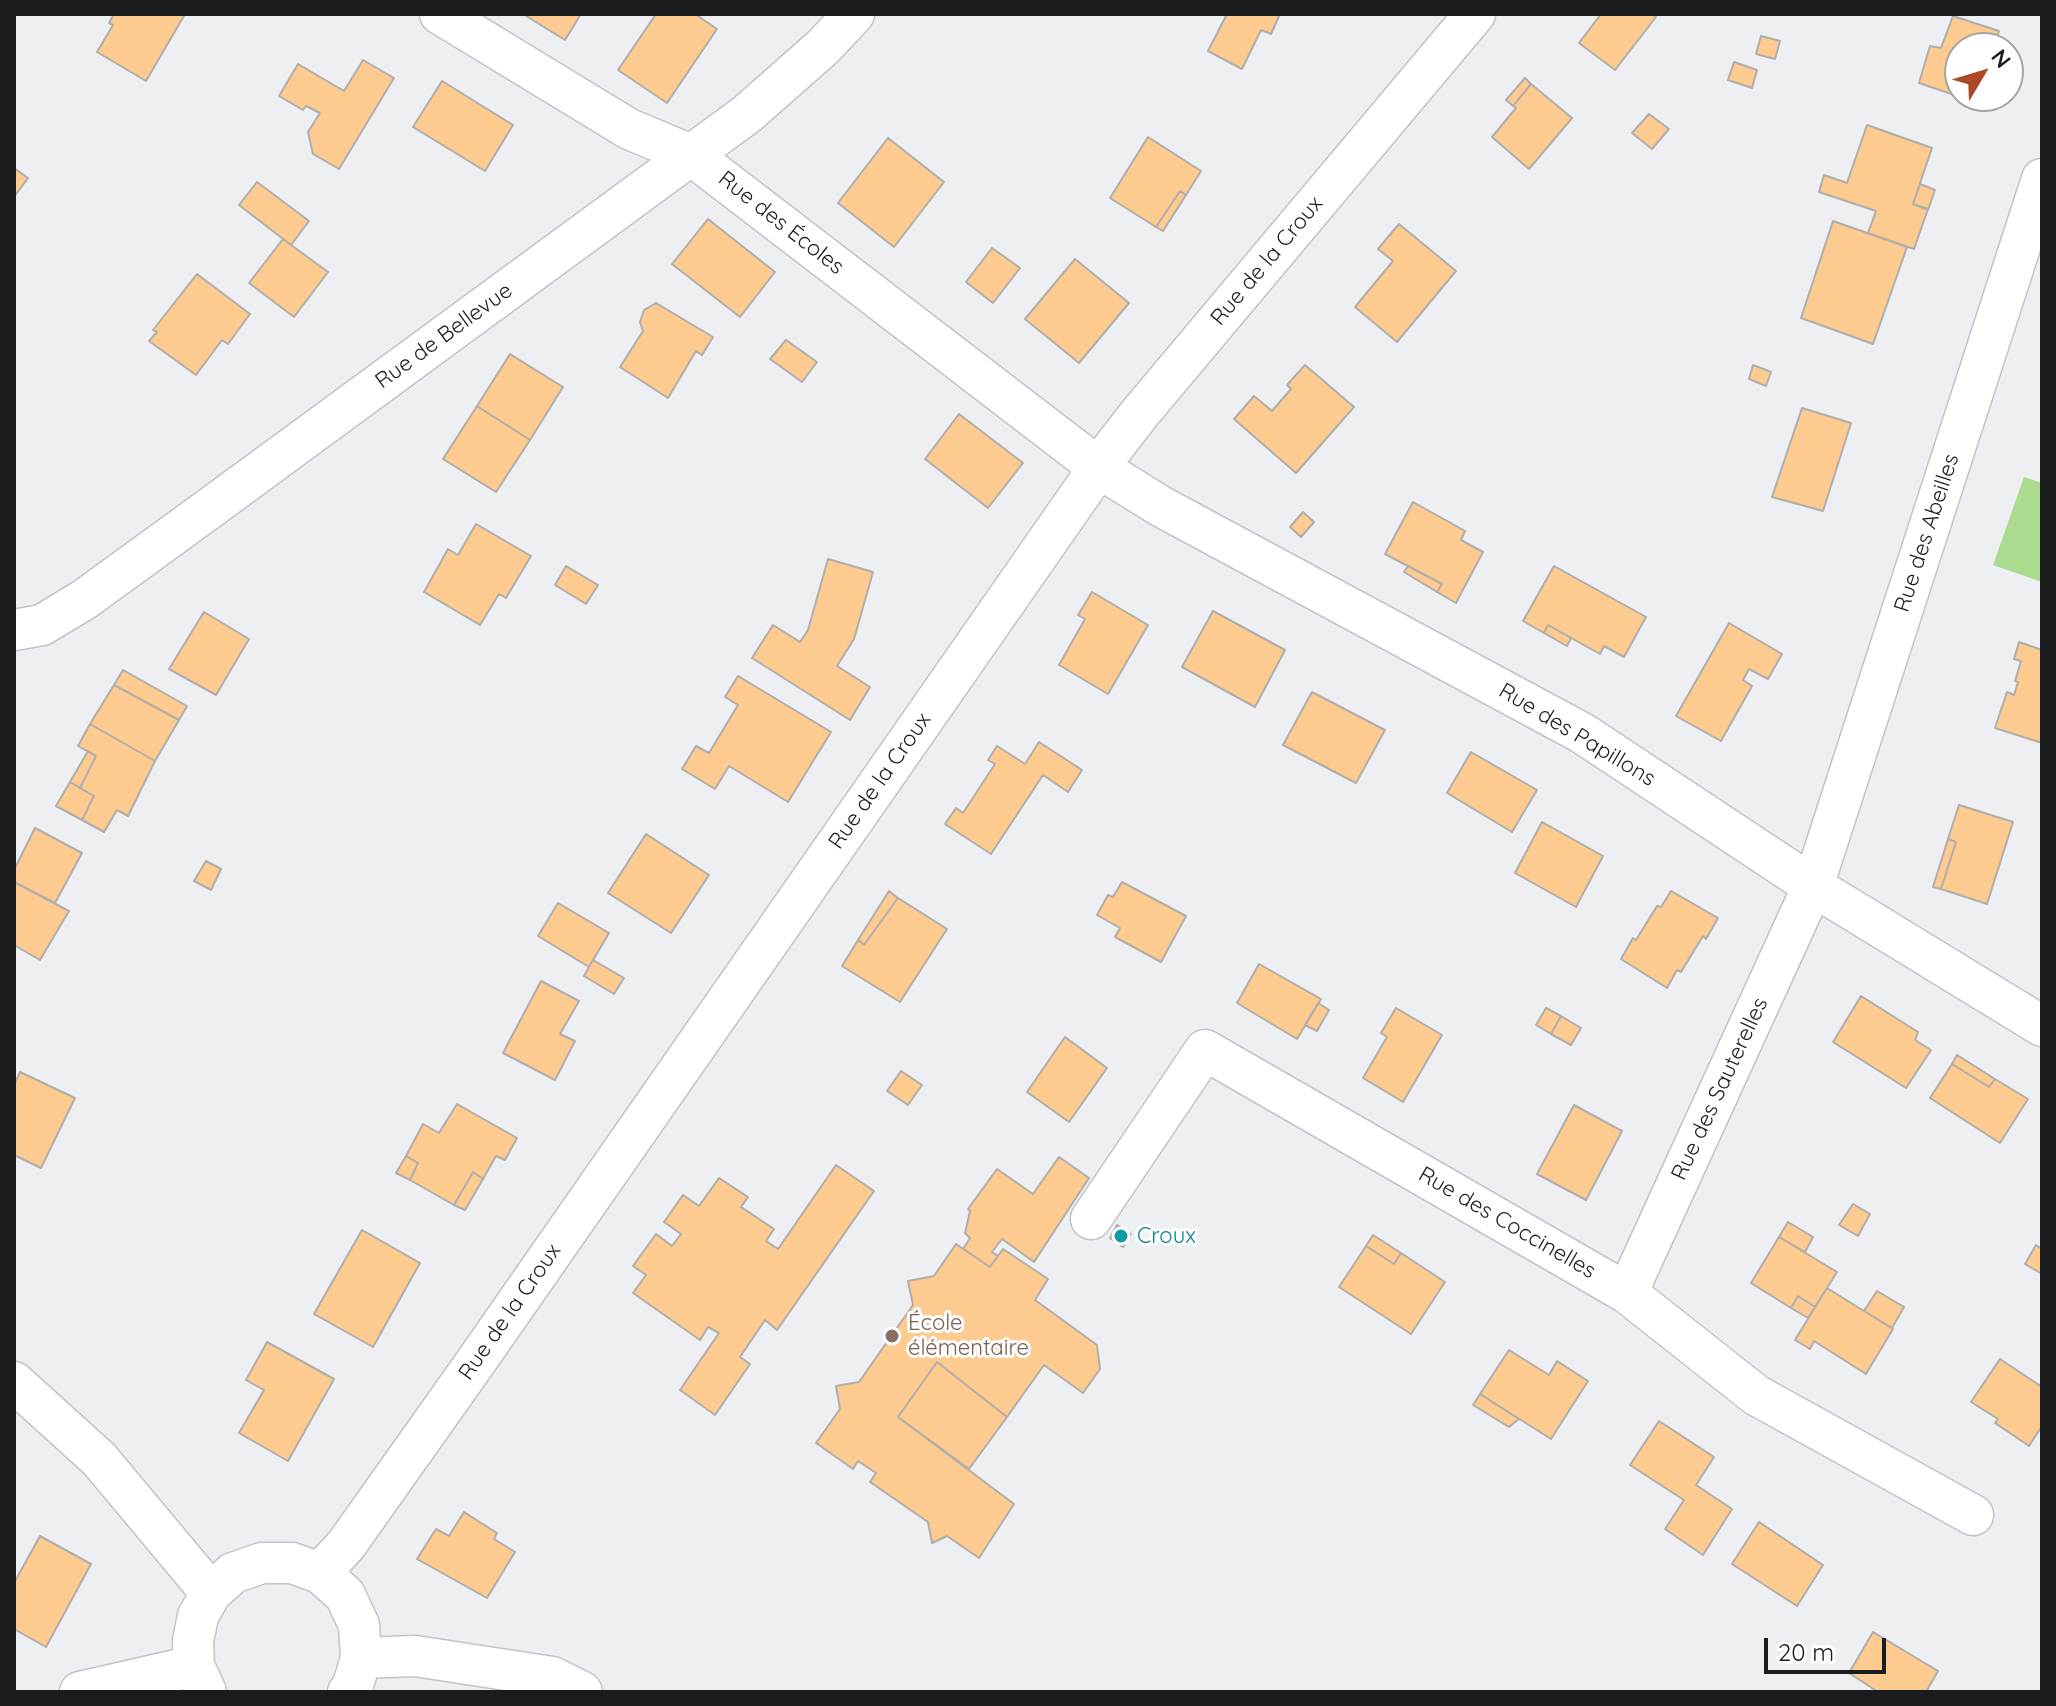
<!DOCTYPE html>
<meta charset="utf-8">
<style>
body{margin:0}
#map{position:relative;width:2056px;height:1706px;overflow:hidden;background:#edeff3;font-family:Quicksand,sans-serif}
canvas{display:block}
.frame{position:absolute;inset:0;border:16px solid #1b1c1d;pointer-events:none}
.north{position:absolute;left:1944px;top:32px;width:80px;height:80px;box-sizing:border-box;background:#fff;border:2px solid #a4a4a5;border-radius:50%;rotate:52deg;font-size:22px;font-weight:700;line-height:32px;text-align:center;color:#1b1c1d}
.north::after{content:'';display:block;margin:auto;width:28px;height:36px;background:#af4826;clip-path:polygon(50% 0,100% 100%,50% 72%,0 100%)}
.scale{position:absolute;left:1764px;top:1638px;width:122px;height:36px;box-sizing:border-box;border:4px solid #1b1c1d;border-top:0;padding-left:10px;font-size:24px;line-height:28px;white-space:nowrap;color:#1b1c1d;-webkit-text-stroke:6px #fff;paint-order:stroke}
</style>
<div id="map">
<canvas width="2056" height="1706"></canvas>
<div class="frame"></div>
<div class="north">N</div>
<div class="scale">20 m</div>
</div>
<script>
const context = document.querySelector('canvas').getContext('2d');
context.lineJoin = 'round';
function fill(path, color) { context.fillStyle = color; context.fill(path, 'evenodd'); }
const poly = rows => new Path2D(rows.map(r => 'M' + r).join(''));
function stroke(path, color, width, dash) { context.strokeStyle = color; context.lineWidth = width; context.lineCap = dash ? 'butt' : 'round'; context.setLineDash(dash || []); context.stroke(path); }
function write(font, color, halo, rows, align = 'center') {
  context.font = font + ' Quicksand,sans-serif'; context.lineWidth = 6; context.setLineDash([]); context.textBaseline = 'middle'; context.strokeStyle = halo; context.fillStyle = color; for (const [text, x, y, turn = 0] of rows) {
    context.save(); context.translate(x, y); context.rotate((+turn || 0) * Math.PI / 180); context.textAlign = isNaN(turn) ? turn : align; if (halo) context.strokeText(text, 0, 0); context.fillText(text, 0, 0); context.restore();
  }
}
fill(poly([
 [2024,477,2042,483,2042,582,1993,565]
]), '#aadb8e');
const building = poly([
 [114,14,185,14,146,81,97,52,113,25,109,23,114,14],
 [523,14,581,14,565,40,523,14],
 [656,14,695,14,717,29,667,103,618,70,656,14],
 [1223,14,1280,14,1271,34,1261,30,1242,69,1208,51,1226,16,1223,14],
 [1601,14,1652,14,1656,17,1615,70,1579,43,1601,14],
 [1953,16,1999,31,1994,48,1960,48,1960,96,1967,96,1966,99,1919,83,1930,46,1941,48,1953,16],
 [1761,36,1780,41,1775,59,1756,54,1761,36],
 [363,60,394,78,339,169,313,154,308,132,320,113,306,106,303,110,279,96,298,64,344,91,363,60],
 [1734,62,1757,70,1752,88,1728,80,1734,62],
 [1525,78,1531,84,1513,106,1506,100,1525,78],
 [442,81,513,125,485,171,413,127,442,81],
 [1531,84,1572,118,1529,169,1492,137,1516,108,1513,106,1531,84],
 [1649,114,1669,129,1652,149,1632,133,1649,114],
 [1867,125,1932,148,1913,204,1928,209,1914,249,1868,233,1876,211,1819,192,1824,175,1847,183,1867,125],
 [1148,137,1201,171,1186,195,1180,191,1156,227,1110,198,1148,137],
 [888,138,944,182,894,247,838,203,888,138],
 [14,168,28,178,14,197,14,168],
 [257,182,309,221,291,245,239,205,257,182],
 [1920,184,1935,190,1928,210,1913,204,1920,184],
 [1180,191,1186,195,1163,231,1156,227,1180,191],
 [708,219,775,272,740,317,672,264,708,219],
 [1833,221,1907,247,1873,344,1801,318,1833,221],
 [1399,224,1456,271,1397,342,1355,307,1393,261,1378,249,1399,224],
 [283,239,328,272,294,317,249,283,283,239],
 [992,248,1020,268,993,303,966,282,992,248],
 [1075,259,1129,303,1079,363,1025,319,1075,259],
 [197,274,250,314,228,344,222,340,196,375,149,341,157,332,153,330,197,274],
 [656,303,713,337,702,355,696,351,668,398,620,367,643,331,640,322,644,310,656,303],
 [786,340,817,362,802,382,770,359,786,340],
 [510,354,563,387,530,440,477,406,510,354],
 [1305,365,1354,407,1296,473,1234,419,1254,396,1272,411,1291,389,1287,385,1305,365],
 [1753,365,1771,372,1766,386,1749,379,1753,365],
 [477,406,530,440,496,492,443,459,477,406],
 [1802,408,1851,423,1823,511,1772,497,1802,408],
 [959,414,1023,463,988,508,925,459,959,414],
 [1413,502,1465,531,1461,540,1483,552,1456,603,1437,592,1442,584,1385,554,1413,502],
 [1303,512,1314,522,1301,537,1290,527,1303,512],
 [476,524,531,556,506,598,499,594,480,625,424,592,448,549,458,555,476,524],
 [828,559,873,572,854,639,837,666,870,687,850,720,752,658,773,625,800,642,808,630,828,559],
 [566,566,598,585,586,604,555,585,566,566],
 [1408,566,1442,584,1437,592,1404,572,1408,566],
 [1554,566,1646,617,1624,657,1604,646,1600,654,1548,625,1544,633,1523,621,1554,566],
 [1092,592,1148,625,1108,694,1059,665,1085,619,1078,615,1092,592],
 [1213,611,1285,650,1255,707,1182,667,1213,611],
 [204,612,249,639,216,695,169,669,204,612],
 [1729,623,1782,654,1768,679,1749,669,1743,680,1752,686,1721,741,1676,716,1729,623],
 [1548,625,1571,638,1567,646,1544,633,1548,625],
 [2019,642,2042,650,2042,743,1995,728,2007,692,2014,695,2018,682,2015,681,2021,661,2014,659,2019,642],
 [123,670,187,706,179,720,114,685,123,670],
 [738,676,831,732,788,802,729,766,715,789,682,769,696,746,709,753,738,705,725,697,738,676],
 [114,685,179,720,155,761,90,724,114,685],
 [1312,692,1385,730,1356,783,1283,745,1312,692],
 [90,724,155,761,128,816,117,810,104,832,82,820,94,796,80,788,96,756,78,746,90,724],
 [1039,742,1082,770,1068,792,1043,775,991,854,945,824,956,808,963,813,995,764,988,760,997,746,1025,764,1039,742],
 [88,751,96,756,80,788,70,782,88,751],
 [1471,752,1537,790,1512,832,1447,793,1471,752],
 [70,782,94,796,82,820,56,806,70,782],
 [1959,805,2013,822,1987,904,1941,889,1956,842,1948,839,1959,805],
 [1542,822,1603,856,1576,907,1515,873,1542,822],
 [35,828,82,853,55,903,14,882,14,870,35,828],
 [646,834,709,875,671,933,608,893,646,834],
 [1948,839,1956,842,1941,889,1933,887,1948,839],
 [206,861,221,869,211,890,194,881,206,861],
 [14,882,69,911,40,960,14,945,14,882],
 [1122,882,1186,916,1161,962,1115,937,1120,928,1097,915,1108,895,1113,897,1122,882],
 [889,891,898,898,864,945,858,940,889,891],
 [1671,891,1718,918,1706,939,1703,936,1681,972,1677,970,1667,988,1621,959,1633,938,1636,940,1657,906,1661,907,1671,891],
 [898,898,947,929,900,1002,842,966,858,940,864,945,898,898],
 [558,903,609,933,589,967,538,936,558,903],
 [593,960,624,978,614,994,584,976,593,960],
 [1259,964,1321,999,1297,1039,1237,1003,1259,964],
 [541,981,579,1001,560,1034,575,1041,555,1080,503,1053,541,981],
 [1861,996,1918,1032,1915,1040,1931,1050,1906,1088,1833,1042,1861,996],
 [1318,1003,1329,1010,1317,1031,1305,1025,1318,1003],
 [1396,1008,1442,1035,1403,1102,1363,1078,1387,1037,1381,1033,1396,1008],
 [1546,1008,1561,1016,1551,1034,1536,1025,1546,1008],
 [1561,1016,1581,1028,1571,1045,1551,1034,1561,1016],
 [1065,1037,1107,1068,1069,1122,1027,1092,1065,1037],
 [1957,1055,1995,1079,1989,1087,1952,1064,1957,1055],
 [1952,1064,1989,1087,1995,1079,2028,1099,2000,1143,1930,1098,1952,1064],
 [901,1071,922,1085,908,1105,887,1091,901,1071],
 [20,1072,75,1098,41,1168,14,1155,14,1085,20,1072],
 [457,1104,517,1138,505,1160,496,1156,483,1179,473,1172,454,1205,410,1180,418,1163,406,1156,423,1124,439,1133,457,1104],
 [1574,1105,1622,1131,1586,1200,1537,1174,1574,1105],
 [406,1156,418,1163,410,1180,396,1173,406,1156],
 [1059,1157,1089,1178,1034,1262,1002,1239,992,1252,998,1256,990,1267,963,1249,970,1238,965,1233,970,1211,968,1209,997,1169,1033,1194,1059,1157],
 [836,1165,874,1191,777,1330,765,1320,740,1357,750,1364,715,1415,680,1390,719,1333,708,1327,700,1340,633,1293,646,1275,633,1266,656,1234,672,1246,681,1234,664,1222,683,1195,699,1206,719,1178,748,1197,741,1207,774,1229,766,1241,778,1249,836,1165],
 [473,1172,483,1179,465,1210,454,1205,473,1172],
 [1853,1204,1870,1214,1858,1236,1839,1225,1853,1204],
 [1788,1222,1813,1237,1805,1252,1779,1237,1788,1222],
 [1117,1225,1131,1234,1123,1247,1110,1238,1117,1225],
 [362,1230,420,1263,373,1347,314,1314,362,1230],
 [1373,1235,1401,1253,1394,1264,1366,1246,1373,1235],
 [1779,1237,1837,1272,1815,1307,1798,1296,1791,1308,1751,1283,1779,1237],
 [956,1244,990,1267,1003,1249,1048,1279,1035,1300,1097,1345,1100,1369,1083,1393,1044,1365,1007,1417,937,1362,898,1417,1014,1504,979,1558,947,1536,932,1543,928,1522,870,1482,876,1473,858,1461,853,1469,816,1443,840,1409,836,1386,859,1382,913,1305,908,1281,934,1276,956,1244],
 [2036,1245,2042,1249,2042,1274,2025,1264,2036,1245],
 [1366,1246,1394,1264,1401,1253,1445,1282,1411,1334,1339,1287,1366,1246],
 [1827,1288,1893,1329,1866,1374,1814,1341,1810,1349,1795,1340,1827,1288],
 [1877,1291,1904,1307,1892,1328,1864,1311,1877,1291],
 [1798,1296,1815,1307,1808,1318,1791,1308,1798,1296],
 [267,1342,334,1379,288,1461,239,1433,264,1390,246,1380,267,1342],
 [1509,1350,1549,1375,1557,1361,1588,1381,1551,1439,1480,1394,1509,1350],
 [2000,1359,2042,1387,2042,1426,2029,1446,1995,1423,1998,1419,1971,1402,2000,1359],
 [937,1362,1007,1417,969,1469,898,1417,937,1362],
 [1480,1394,1519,1419,1509,1427,1473,1405,1480,1394],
 [1659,1421,1714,1457,1696,1485,1732,1509,1703,1555,1665,1529,1684,1500,1630,1465,1659,1421],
 [464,1512,497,1533,494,1539,515,1552,487,1598,417,1559,436,1529,449,1536,464,1512],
 [1759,1522,1823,1565,1797,1606,1732,1564,1759,1522],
 [40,1536,91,1564,46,1647,14,1629,14,1583,40,1536],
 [1873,1632,1938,1671,1926,1692,1878,1692,1849,1673,1873,1632]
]);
fill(building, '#fdcb8f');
stroke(building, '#b0adaa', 2);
const minor = poly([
 [440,14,629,129,691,155,1099,468,1162,507,1582,733,1813,886,2042,1026],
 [14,630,42,625,85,599,206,511,747,114,823,47,854,14],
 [1091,1219,1205,1050,1627,1293,1756,1395,1973,1515],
 [1627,1293,1813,886,2042,179],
 [14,1382,99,1459,211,1593],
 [320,1573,346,1545,475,1363,1109,453,1140,413,1475,14],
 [361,1658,415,1656,552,1677,582,1692],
 [80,1692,194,1666],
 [206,1692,194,1666,193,1641,198,1616,211,1593,233,1573,262,1563,292,1563,320,1573,345,1595,359,1625,361,1658,353,1685,348,1692]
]);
stroke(minor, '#c1c3c7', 43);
stroke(minor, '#fff', 40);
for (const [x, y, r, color] of [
 [1121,1236,8,"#0f9aa8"],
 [892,1336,8,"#8d6e63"]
]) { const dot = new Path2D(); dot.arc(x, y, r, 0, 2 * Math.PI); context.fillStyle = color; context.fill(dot); stroke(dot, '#fff', 3); }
write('22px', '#1b1c1d', '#fff', [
 ["Rue des Écoles",781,223,38],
 ["Rue de la Croux",1267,261,-50],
 ["Rue de Bellevue",444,336,-36],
 ["Rue des Abeilles",1927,533,-72],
 ["Rue des Papillons",1577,735,31],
 ["Rue de la Croux",880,781,-55],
 ["Rue des Sauterelles",1720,1089,-65],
 ["Rue des Coccinelles",1507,1223,30],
 ["Rue de la Croux",510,1312,-55]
]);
write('22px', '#0d838f', '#fff', [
 ["Croux",1137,1236]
], 'left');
write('22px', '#785e54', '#fff', [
 ["École",908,1323],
 ["élémentaire",908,1348]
], 'left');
</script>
